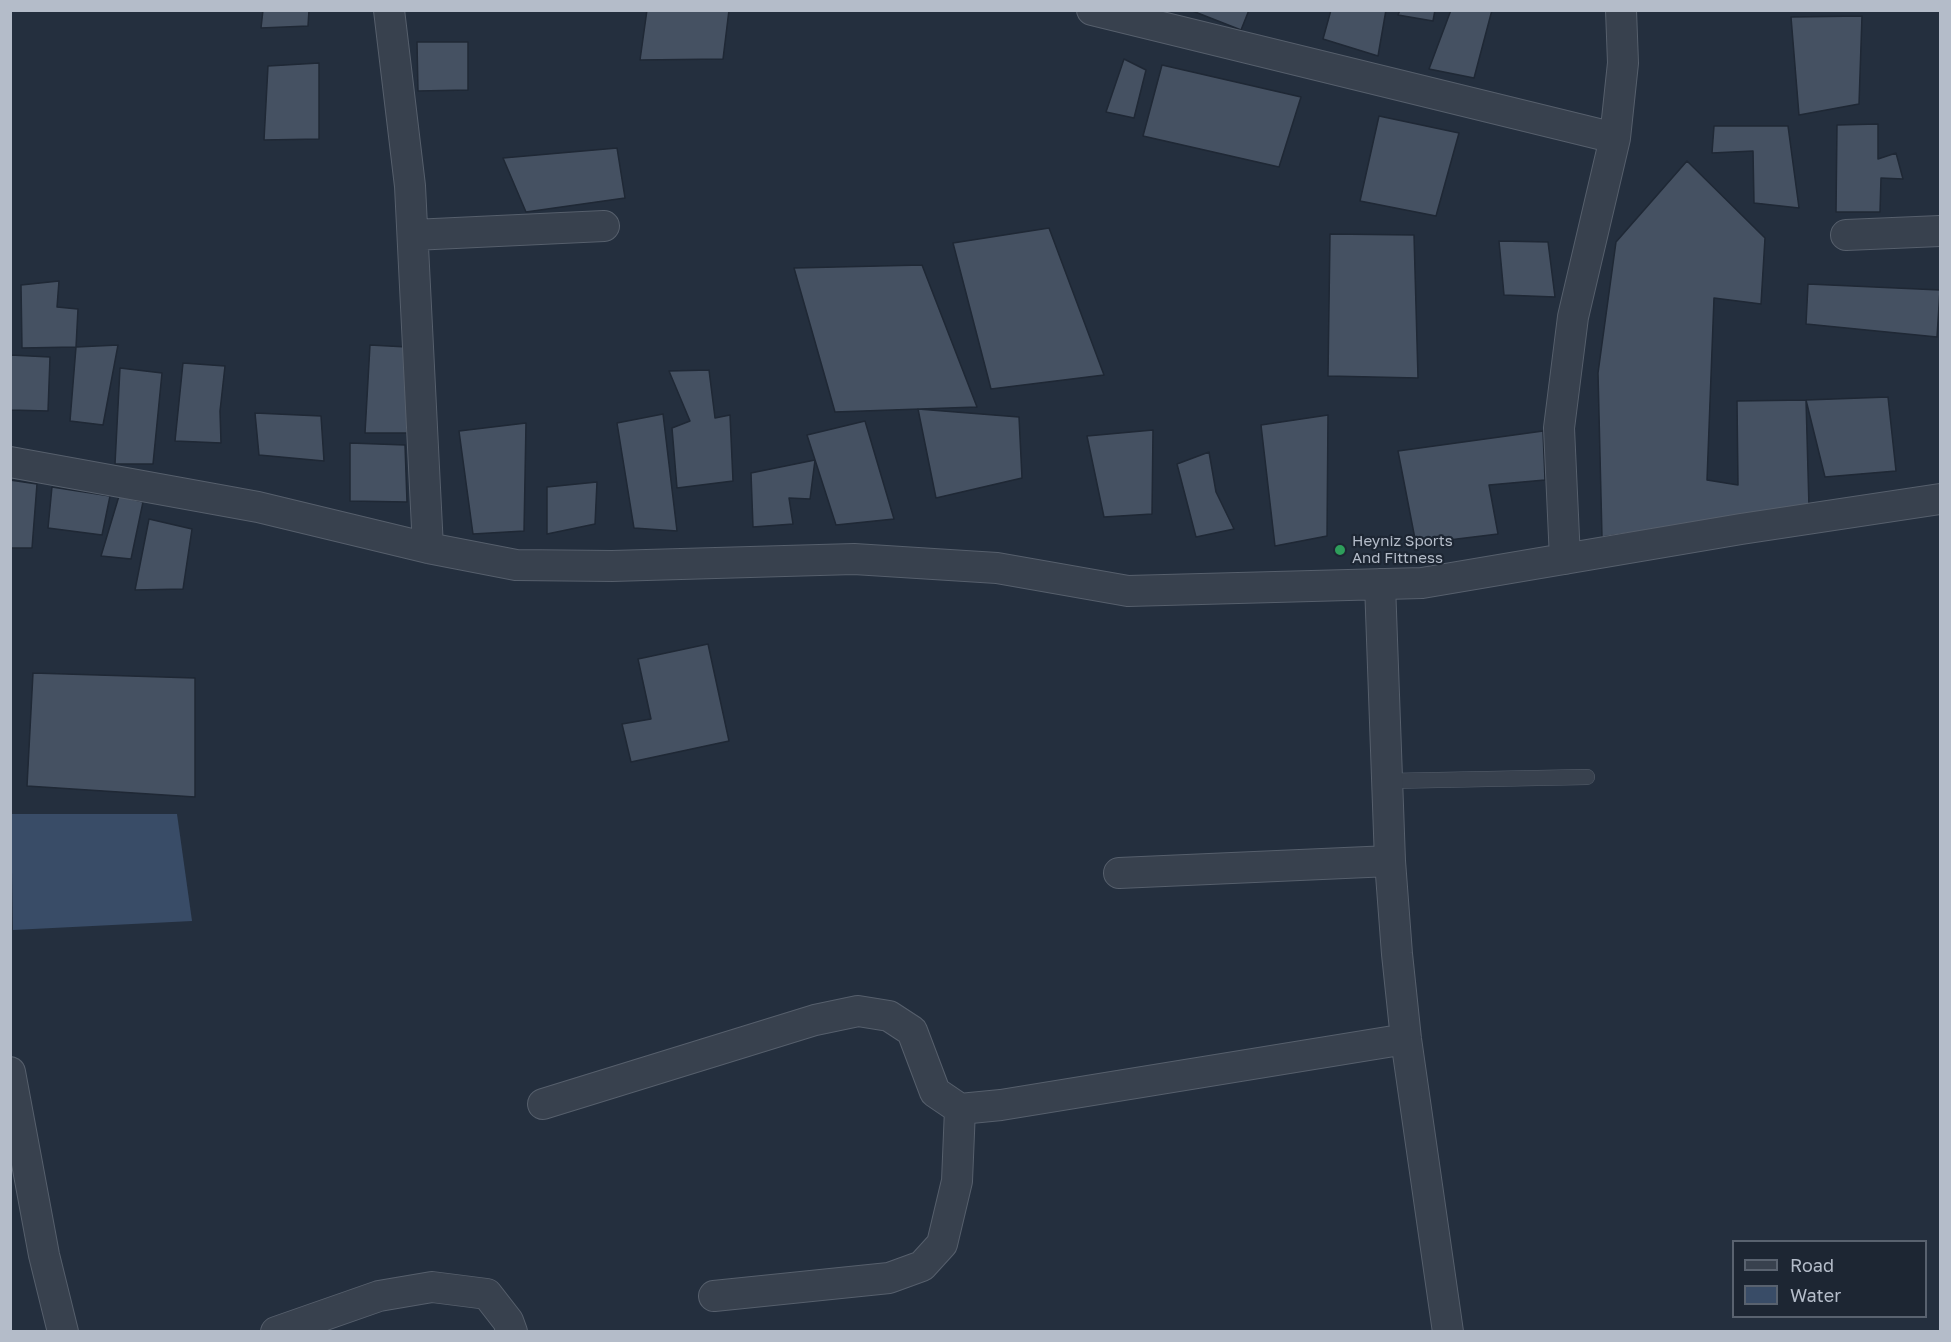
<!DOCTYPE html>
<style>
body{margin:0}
#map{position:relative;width:1951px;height:1342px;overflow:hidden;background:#242f3e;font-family:"Golos Text",sans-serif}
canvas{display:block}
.frame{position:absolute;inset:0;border:12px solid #b4bcc9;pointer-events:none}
.legend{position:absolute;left:1732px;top:1240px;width:195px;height:78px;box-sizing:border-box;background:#1d2633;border:2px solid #59626f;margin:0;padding:8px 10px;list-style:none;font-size:18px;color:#b4bcc9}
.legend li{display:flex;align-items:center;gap:12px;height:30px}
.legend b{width:30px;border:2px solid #59626f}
</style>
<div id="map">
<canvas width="1951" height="1342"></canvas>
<div class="frame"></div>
<ul class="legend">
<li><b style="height:8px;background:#38414e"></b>Road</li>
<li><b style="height:16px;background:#394c67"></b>Water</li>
</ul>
</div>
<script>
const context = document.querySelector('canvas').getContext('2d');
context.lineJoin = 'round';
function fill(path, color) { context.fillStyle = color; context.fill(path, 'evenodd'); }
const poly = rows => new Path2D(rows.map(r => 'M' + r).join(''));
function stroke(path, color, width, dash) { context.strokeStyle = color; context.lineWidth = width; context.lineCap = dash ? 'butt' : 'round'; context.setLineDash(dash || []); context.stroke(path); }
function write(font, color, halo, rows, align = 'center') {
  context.font = font + ' "Golos Text",sans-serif'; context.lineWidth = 4.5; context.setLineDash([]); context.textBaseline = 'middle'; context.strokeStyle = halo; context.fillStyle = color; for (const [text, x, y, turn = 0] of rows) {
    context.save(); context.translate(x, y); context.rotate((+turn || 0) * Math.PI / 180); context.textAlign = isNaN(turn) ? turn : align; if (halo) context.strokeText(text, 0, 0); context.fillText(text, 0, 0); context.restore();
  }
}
fill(poly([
 [11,814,177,814,192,921,13,930]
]), '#394c67');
const building = poly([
 [263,10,309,10,308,26,261,28,263,10],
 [647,10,729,10,723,59,640,60,647,10],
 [1190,10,1249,10,1241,30,1190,10],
 [1331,10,1386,10,1378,56,1323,39,1331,10],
 [1400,10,1435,10,1433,21,1398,15,1400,10],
 [1451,10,1492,10,1474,78,1429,69,1451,10],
 [1862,16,1859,104,1799,115,1791,17,1862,16],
 [417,42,468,42,468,90,418,91,417,42],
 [1124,59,1146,70,1134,118,1106,112,1124,59],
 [319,63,319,139,264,140,268,66,319,63],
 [1162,65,1301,97,1279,167,1143,136,1162,65],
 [1379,116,1459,133,1436,216,1360,201,1379,116],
 [1878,124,1878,159,1896,153,1903,179,1881,178,1880,212,1836,212,1837,125,1878,124],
 [1714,126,1788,126,1799,208,1754,203,1753,151,1712,153,1714,126],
 [617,148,625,198,526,212,503,158,617,148],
 [1687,161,1765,238,1761,304,1714,298,1707,480,1738,485,1737,401,1806,400,1809,507,1602,537,1598,373,1616,242,1687,161],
 [1049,228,1104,375,991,389,953,243,1049,228],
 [1330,234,1414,235,1418,378,1328,376,1330,234],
 [1499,241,1548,242,1555,297,1504,295,1499,241],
 [922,265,977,407,835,412,794,268,922,265],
 [59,281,57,307,78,309,76,347,22,348,21,285,59,281],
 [1808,284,1940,290,1937,337,1806,324,1808,284],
 [118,345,103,425,70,421,76,347,118,345],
 [370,345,407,347,407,433,365,433,370,345],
 [10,355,50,357,48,411,10,410,10,355],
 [183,363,225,366,220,411,221,443,175,441,183,363],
 [120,368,162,373,153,464,115,464,120,368],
 [709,370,715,418,730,415,733,481,677,488,672,428,690,421,669,371,709,370],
 [1888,397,1896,471,1825,477,1806,400,1888,397],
 [918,409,1019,417,1022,478,936,498,918,409],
 [255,413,321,416,324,461,259,455,255,413],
 [663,414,677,531,634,528,617,423,663,414],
 [1328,415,1327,536,1275,546,1261,425,1328,415],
 [865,421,894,519,836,525,807,435,865,421],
 [526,423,524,531,473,534,459,431,526,423],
 [1153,430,1152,514,1104,517,1087,436,1153,430],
 [1543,431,1545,480,1489,485,1498,534,1416,544,1398,451,1543,431],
 [350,443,405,445,407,502,350,501,350,443],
 [1209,452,1216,492,1234,529,1196,537,1177,464,1209,452],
 [815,460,810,499,789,498,793,524,753,527,751,473,815,460],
 [10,480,37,484,32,548,10,548,10,480],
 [597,482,595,524,547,534,547,487,597,482],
 [52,487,110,496,102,535,48,528,52,487],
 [119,496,143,502,131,559,101,556,119,496],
 [149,519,192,529,183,589,135,590,149,519],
 [708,644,729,741,631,762,622,724,651,719,638,659,708,644],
 [33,673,195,678,195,797,27,786,33,673]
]);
fill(building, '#455162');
stroke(building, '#1f2835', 1.5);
const service = poly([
 [1388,781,1587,777]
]);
const minor = poly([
 [389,10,410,186,428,548],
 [1092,10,1615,138],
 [413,235,604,226],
 [1846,235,1940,231],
 [10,462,258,507,428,548,516,565,612,566,854,559,997,568,1128,591,1422,583,1741,529,1940,499],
 [1565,559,1559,428,1573,317,1615,138,1623,63,1621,10],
 [1380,584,1390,861,1397,954,1406,1039,1448,1332],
 [1119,873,1390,861],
 [10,1072,44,1255,63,1332],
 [543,1104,815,1020,858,1011,889,1016,912,1031,935,1092,960,1109,1001,1105,1406,1039],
 [714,1296,889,1278,922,1266,942,1244,957,1181,960,1109],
 [276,1332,379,1296,432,1287,487,1294,508,1321,512,1332]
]);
stroke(service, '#565f6c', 16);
stroke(minor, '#565f6c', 32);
stroke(service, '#38414e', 15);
stroke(minor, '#38414e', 30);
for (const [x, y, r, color] of [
 [1340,550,6,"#2e9e5b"]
]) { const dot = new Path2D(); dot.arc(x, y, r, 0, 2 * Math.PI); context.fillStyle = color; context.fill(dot); stroke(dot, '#1d2633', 2); }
write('15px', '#b4bcc9', '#1d2633', [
 ["Heyniz Sports",1352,541],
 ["And Fittness",1352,558]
], 'left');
</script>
